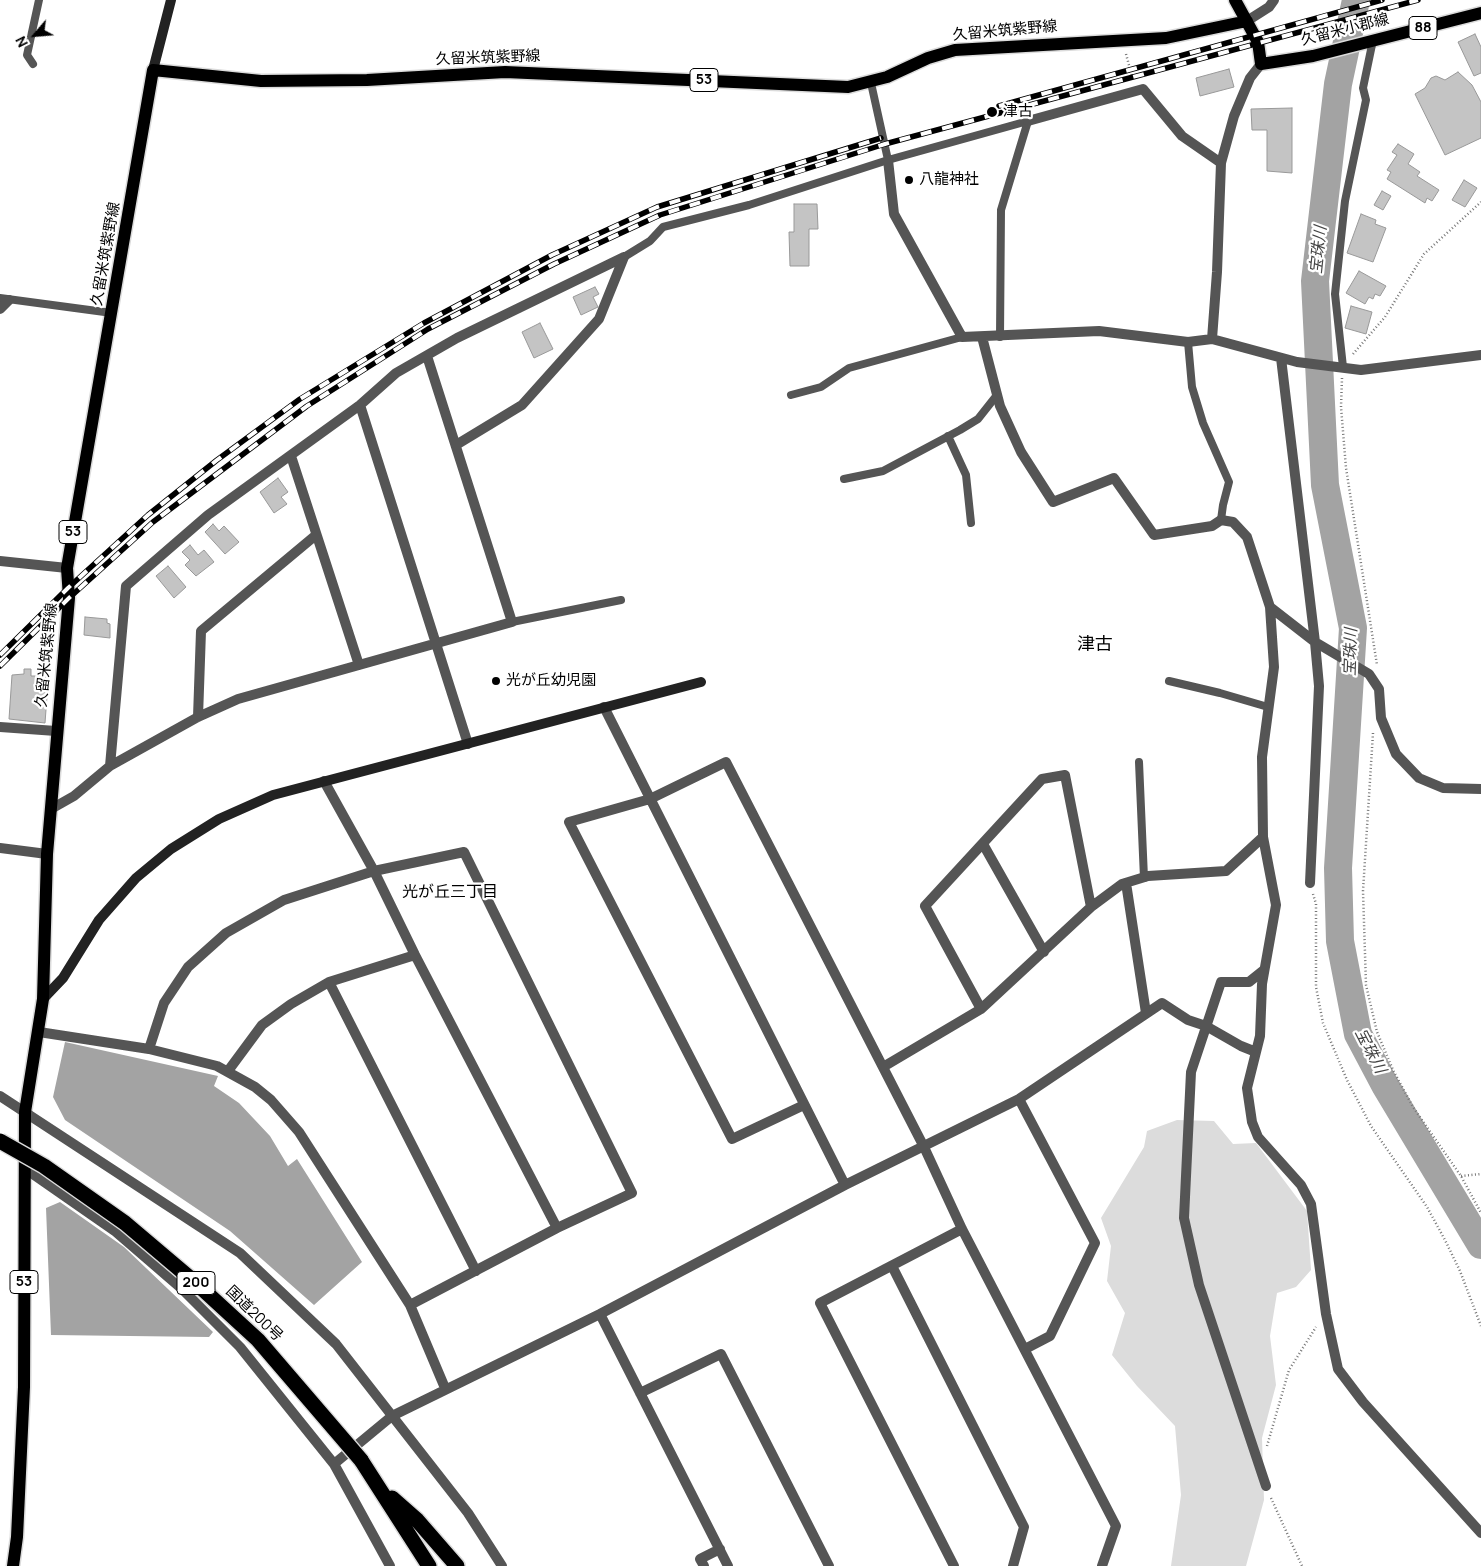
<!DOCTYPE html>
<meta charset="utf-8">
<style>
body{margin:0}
#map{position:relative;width:1481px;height:1566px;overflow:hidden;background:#fff;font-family:Manrope,sans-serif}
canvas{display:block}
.north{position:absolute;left:10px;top:10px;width:50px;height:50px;-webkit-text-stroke:4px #fff;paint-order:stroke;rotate:243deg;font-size:14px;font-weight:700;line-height:20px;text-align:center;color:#000}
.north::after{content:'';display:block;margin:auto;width:18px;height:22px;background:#000;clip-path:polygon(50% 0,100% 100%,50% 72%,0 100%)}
</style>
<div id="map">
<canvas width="1481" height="1566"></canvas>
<div class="north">N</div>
</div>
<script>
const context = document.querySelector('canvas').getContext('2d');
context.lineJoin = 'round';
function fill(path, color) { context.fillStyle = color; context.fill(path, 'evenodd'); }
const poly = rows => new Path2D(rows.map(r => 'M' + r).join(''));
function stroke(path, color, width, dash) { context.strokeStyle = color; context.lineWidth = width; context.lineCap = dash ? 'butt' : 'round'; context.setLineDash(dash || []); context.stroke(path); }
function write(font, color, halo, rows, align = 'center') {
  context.font = font + ' Manrope,"Noto Sans JP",sans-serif'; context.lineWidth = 4.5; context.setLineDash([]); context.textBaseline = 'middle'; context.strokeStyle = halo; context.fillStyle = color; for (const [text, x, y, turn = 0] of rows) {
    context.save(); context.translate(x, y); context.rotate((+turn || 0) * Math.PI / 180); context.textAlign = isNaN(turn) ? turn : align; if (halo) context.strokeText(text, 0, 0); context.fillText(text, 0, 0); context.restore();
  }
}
fill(poly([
 [1177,1120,1214,1121,1233,1144,1256,1143,1307,1211,1311,1270,1296,1287,1277,1293,1270,1336,1276,1385,1262,1438,1264,1500,1246,1566,1171,1566,1181,1495,1175,1426,1137,1386,1112,1355,1125,1313,1107,1281,1111,1246,1101,1218,1144,1147,1147,1131]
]), '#dcdcdc');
fill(poly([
 [65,1042,218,1076,214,1086,239,1103,270,1136,288,1166,297,1159,362,1262,314,1305,230,1231,65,1120,53,1097],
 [60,1202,124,1247,213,1332,209,1337,51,1335,46,1208]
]), '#a3a3a3');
stroke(poly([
 [1356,0,1338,84,1315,281,1325,485,1353,628,1338,868,1340,941,1358,1034,1385,1085,1481,1245]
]), '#a3a3a3', 28);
const building = poly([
 [1475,34,1481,47,1481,73,1474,76,1458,42,1475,34],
 [1229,69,1234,87,1200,96,1196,78,1229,69],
 [1458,72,1472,85,1481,102,1481,138,1445,155,1415,94,1425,88,1431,78,1436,76,1445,80,1458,72],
 [1292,108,1292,173,1267,171,1267,130,1252,130,1251,109,1292,108],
 [1398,144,1414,154,1408,164,1420,172,1417,176,1439,190,1432,201,1427,198,1425,203,1387,179,1391,172,1387,170,1397,155,1392,152,1398,144],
 [1464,180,1477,188,1465,207,1452,200,1464,180],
 [1382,191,1391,196,1383,210,1374,205,1382,191],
 [794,204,817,204,818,229,809,229,809,266,790,266,789,232,794,232,794,204],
 [1361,214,1376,220,1375,224,1386,228,1373,262,1347,253,1361,214],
 [1359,271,1386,286,1380,296,1375,294,1373,299,1369,297,1365,304,1346,293,1359,271],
 [595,287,599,294,593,297,598,307,581,315,573,297,595,287],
 [1351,306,1372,312,1366,334,1345,328,1351,306],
 [540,323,553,349,534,358,522,332,540,323],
 [278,478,288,492,281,497,287,504,274,513,260,492,278,478],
 [213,524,219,531,224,526,239,542,225,554,205,532,213,524],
 [190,545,198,555,204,550,214,562,196,576,185,565,190,560,182,552,190,545],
 [168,566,186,587,174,598,156,576,168,566],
 [85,617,107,619,107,623,110,624,110,638,84,635,85,617],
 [43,668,49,669,45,723,9,719,12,675,24,674,24,669,31,669,31,676,42,676,43,668]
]);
fill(building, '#c4c4c4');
stroke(building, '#999', 1);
const primary = poly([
 [1235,0,1258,42,1261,64,1313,56,1481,13],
 [13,1566,17,1537,24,1387,25,1112,43,999,47,854,69,598,67,568,153,70,261,81,367,80,505,72,848,87,887,77,928,58,955,50,1166,38,1247,21]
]);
const highway = poly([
 [361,1460,429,1566],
 [392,1498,417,1520,457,1566]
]);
stroke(primary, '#dbdbdb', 15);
stroke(highway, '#dbdbdb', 18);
stroke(poly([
 [1126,54,1133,80],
 [1353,354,1385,317,1424,254,1481,202],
 [1342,378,1341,407,1346,468,1377,665],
 [1373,733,1363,891,1366,985,1377,1032,1393,1070,1413,1107,1461,1176,1481,1213],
 [1313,894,1316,904,1316,987,1323,1023,1347,1080,1371,1126,1427,1207,1445,1240,1460,1271,1481,1326],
 [1461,1176,1481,1174],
 [1267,1446,1289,1370,1316,1327],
 [1271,1498,1302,1566]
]), '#777', 2.5, [1, 2.5]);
stroke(poly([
 [33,64,27,55,39,0],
 [871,83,888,160],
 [624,257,650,241,663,227,749,205,888,160,1028,121],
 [0,298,112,313],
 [1000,337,1001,210,1028,121],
 [1188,342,1192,387,1203,423,1229,482,1223,505,1221,520],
 [1343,367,1335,294,1345,201,1366,100,1363,88,1373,40],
 [791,395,821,387,849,368,962,337],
 [948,436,966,475,971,523],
 [844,479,883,471,960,430,978,419,997,395],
 [512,622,621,600],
 [1169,681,1220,693,1268,707],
 [1139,762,1144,878]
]), '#555', 8);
stroke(poly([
 [1247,21,1269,7,1274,0],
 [1028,121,1143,89,1182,136,1221,163],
 [888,160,894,214,962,337,1099,331,1188,342,1212,339,1297,362,1361,370,1481,355],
 [0,309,9,300],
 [982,337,1000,406,1021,452,1053,502,1114,478,1154,535,1212,526,1221,520,1233,522,1247,537,1270,607,1315,642,1319,686,1310,883],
 [1212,339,1217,272,1221,163,1234,116,1250,78,1261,64],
 [1281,358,1315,642,1369,674,1379,689,1381,718,1396,754,1419,778,1443,788,1481,789],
 [360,405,468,744],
 [456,445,522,405,599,319,624,257],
 [291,456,359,665],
 [0,561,67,568],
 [1270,607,1274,667,1262,757,1263,837,1276,905,1262,984,1260,1036,1247,1088,1252,1122,1258,1137,1301,1185,1311,1204,1326,1314,1338,1369,1363,1402,1481,1533],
 [604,707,845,1185],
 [198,717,201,631,316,535],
 [0,727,56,731],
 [110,766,126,586,208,515,360,405,396,373,457,338,624,257],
 [324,781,374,871,415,955,557,1228],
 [51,809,74,796,110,766,198,717,238,699,512,622,427,356],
 [983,844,1044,952],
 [0,848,47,854],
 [1126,883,1146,1013],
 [1264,970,1249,982,1221,982,1191,1072,1184,1218,1199,1285,1266,1486],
 [329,982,476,1271],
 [981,1009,925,906,1042,779,1065,775,1091,907],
 [39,1032,149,1049,217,1066,255,1087,271,1100,299,1132,410,1305,445,1388],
 [149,1049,164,1003,188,967,226,933,284,900,374,871,464,852,632,1193,557,1228,410,1305],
 [883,1067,981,1009,1091,907,1122,884,1148,876,1226,871,1263,837],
 [228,1071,262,1025,291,1004,329,982,415,955],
 [0,1096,240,1253,336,1344,468,1513,502,1566],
 [1019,1099,1095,1243,1050,1336,1025,1349],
 [804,1105,732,1139,569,822,650,799,726,762,924,1147,962,1229,1116,1526,1102,1566],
 [24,1168,116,1232,182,1289,240,1347,334,1464,390,1566],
 [892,1266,1024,1527,1013,1566],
 [600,1314,728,1566],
 [640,1393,721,1354,829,1566],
 [334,1464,392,1416,600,1314,845,1185,1019,1099,1162,1003,1188,1020,1206,1026,1241,1046,1256,1052],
 [704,1566,700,1559,720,1549],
 [954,1566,820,1303,962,1229]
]), '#555', 10);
stroke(poly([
 [153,70,171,0],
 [43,999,63,978,99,920,136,878,171,849,219,819,273,795,701,682]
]), '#222', 10);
stroke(primary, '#000', 12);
stroke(highway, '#000', 15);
const rail = poly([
 [999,106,1382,0],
 [0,655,68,588,148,515,217,460,300,399,424,323,552,255,657,207,881,138],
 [0,666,69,598,153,522,307,406,428,329,554,264,660,215,885,144,1418,0]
]);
stroke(rail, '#000', 5.5);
stroke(rail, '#fff', 4, [11]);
const highwayBridge = poly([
 [0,1141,44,1166,125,1223,197,1284,258,1340,361,1460]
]);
stroke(highwayBridge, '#dbdbdb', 18, []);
stroke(highwayBridge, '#000', 15);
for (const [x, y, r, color] of [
 [992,112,6,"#000"],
 [909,180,5,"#000"],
 [496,681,5,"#000"]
]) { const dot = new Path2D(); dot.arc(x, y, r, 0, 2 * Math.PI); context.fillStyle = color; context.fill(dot); stroke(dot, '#fff', 2); }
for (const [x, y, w] of [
 [1423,28,28],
 [704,80,28],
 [73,532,28],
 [24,1282,28],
 [196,1283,38]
]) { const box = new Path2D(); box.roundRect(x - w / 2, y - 11.5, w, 23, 4); context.fillStyle = '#fff'; context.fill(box); stroke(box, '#000', 1); }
write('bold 14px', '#000', null, [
 ["88",1423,28],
 ["53",704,80],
 ["53",73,532],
 ["53",24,1282],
 ["200",196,1283]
]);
write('15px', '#000', '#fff', [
 ["久留米小郡線",1345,30,-14],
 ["久留米筑紫野線",1005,31,-5],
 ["久留米筑紫野線",488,58,-2],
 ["久留米筑紫野線",106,254,-80],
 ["久留米筑紫野線",47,655,-84],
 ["国道200号",254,1314,44]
]);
write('15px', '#000', '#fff', [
 ["津古",1003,112],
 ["八龍神社",919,180],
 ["光が丘幼児園",506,681]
], 'left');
write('italic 16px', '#444', '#fff', [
 ["宝珠川",1319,250,-84],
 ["宝珠川",1351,652,-88],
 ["宝珠川",1370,1051,63]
]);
write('16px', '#000', '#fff', [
 ["光が丘三丁目",450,893]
]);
write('18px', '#000', '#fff', [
 ["津古",1095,645]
]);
</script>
